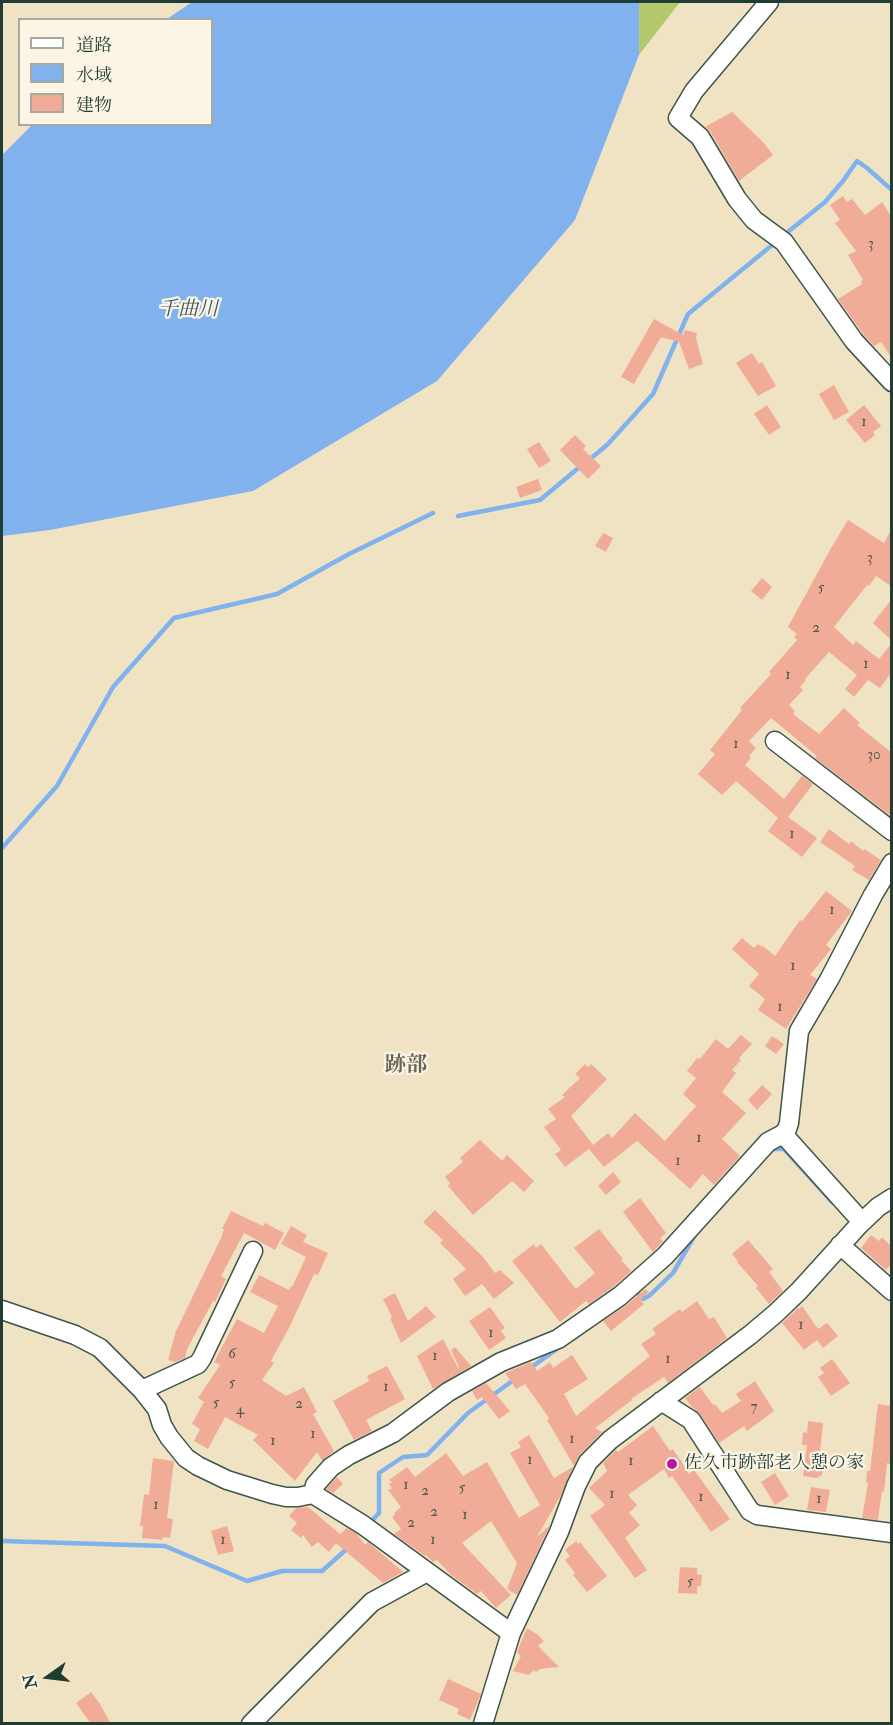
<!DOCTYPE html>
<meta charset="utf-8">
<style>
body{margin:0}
#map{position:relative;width:893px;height:1725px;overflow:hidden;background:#f0e3c3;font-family:"IM FELL Double Pica","Noto Serif JP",serif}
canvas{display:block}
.frame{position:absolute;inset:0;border:3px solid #1f3d34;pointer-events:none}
.legend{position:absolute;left:18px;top:18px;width:195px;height:108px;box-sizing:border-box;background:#fcf5e5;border:2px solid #a4ab9e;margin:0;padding:8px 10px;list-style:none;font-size:18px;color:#1f3d34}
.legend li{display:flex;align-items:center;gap:12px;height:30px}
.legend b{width:30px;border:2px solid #a4ab9e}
.north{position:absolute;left:18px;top:1647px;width:60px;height:60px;-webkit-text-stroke:4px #fcf5e5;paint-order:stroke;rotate:256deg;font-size:16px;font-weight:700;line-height:24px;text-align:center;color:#1f3d34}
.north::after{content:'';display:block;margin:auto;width:21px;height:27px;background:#1f3d34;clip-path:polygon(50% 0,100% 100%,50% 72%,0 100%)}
</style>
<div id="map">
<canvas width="893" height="1725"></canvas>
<div class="frame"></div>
<ul class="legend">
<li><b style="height:8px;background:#fff"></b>道路</li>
<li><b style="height:16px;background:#81b2ed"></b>水域</li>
<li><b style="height:16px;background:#f1ac97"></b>建物</li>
</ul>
<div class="north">N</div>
</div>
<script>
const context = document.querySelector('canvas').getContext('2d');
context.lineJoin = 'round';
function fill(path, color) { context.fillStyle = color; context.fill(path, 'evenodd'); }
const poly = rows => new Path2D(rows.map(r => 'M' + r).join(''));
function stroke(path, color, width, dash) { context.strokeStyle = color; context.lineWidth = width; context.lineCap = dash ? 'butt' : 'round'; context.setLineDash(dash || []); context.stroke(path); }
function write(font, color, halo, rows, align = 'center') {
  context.font = font + ' "IM FELL Double Pica","Noto Serif JP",serif'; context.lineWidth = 4.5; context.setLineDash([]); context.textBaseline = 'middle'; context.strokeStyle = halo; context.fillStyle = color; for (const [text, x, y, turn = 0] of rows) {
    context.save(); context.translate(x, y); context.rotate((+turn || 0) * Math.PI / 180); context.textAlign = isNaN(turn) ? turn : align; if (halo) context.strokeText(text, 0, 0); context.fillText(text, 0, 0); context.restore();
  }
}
fill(poly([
 [639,2,680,2,639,55]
]), '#b3c76b');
fill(poly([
 [192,2,639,2,639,55,575,220,437,381,253,491,50,530,2,536,2,155,32,125,212,124,212,20,167,19]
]), '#81b2ed');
stroke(poly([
 [784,235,825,202,843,181,857,161,867,168,892,190],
 [589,460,608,444,653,394,688,314,777,241],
 [458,516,540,500,582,465],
 [2,848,57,786,113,687,174,618,277,594,349,554,433,513],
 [771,1151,773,1149,784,1149,832,1202],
 [633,1293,636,1291,643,1299,649,1296,673,1273,695,1235],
 [529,1369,561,1346],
 [368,1525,379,1513,379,1473,403,1457,427,1455,468,1413,515,1379],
 [2,1541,165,1546,247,1581,282,1571,322,1571,349,1547]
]), '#81b2ed', 4.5);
fill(poly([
 [732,112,763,142,773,155,739,181,710,131,705,127],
 [843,196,847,202,852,199,865,215,882,202,891,216,891,357,881,342,874,346,863,334,838,299,862,284,861,281,863,280,848,255,856,251,835,223,840,220,830,205],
 [654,319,683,335,685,330,697,333,696,338,703,364,689,369,679,342,661,337,634,384,621,377],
 [752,353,759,364,762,362,776,386,758,396,736,363],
 [834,385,849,412,834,420,819,394],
 [767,405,781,427,769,435,754,414],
 [864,405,881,426,873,432,875,435,865,443,846,420],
 [575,435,586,446,583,449,601,466,588,479,560,450],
 [539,442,551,461,539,468,527,449],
 [538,479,542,490,520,498,516,487],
 [848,520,884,543,891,530,891,586,876,576,869,586,867,585,834,627,853,645,856,641,879,659,891,644,891,673,880,688,868,680,854,697,845,689,857,675,829,652,805,679,806,680,800,687,803,690,789,705,795,711,793,714,819,734,844,708,860,723,857,725,891,752,891,816,815,758,817,756,771,718,749,741,756,748,749,756,751,758,745,765,784,799,802,776,813,784,788,817,817,838,802,857,768,831,778,818,736,781,722,795,698,774,715,754,710,750,742,710,740,708,771,674,769,672,797,640,794,637,797,634,788,627,831,548],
 [603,533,613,538,606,552,595,546],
 [762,578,772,587,762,600,751,591],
 [891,600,891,640,873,623],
 [829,829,849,844,851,841,863,851,864,849,881,860,869,880,852,870,855,866,820,842],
 [826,891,852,911,826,945,831,949,810,975,817,979,786,1029,758,1010,765,999,749,986,759,974,732,949,742,938,754,948,758,944,762,947,763,946,775,956,800,920,802,921],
 [741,1035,752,1044,739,1058,741,1060,732,1070,736,1073,722,1092,746,1113,722,1139,740,1156,714,1185,703,1174,690,1189,637,1141,604,1167,589,1149,565,1167,555,1154,561,1150,544,1127,556,1119,548,1109,565,1097,562,1095,580,1078,575,1074,585,1064,588,1067,591,1064,607,1079,571,1116,593,1145,608,1133,612,1138,635,1113,665,1141,696,1106,683,1094,696,1078,687,1071,697,1058,700,1059,716,1039,728,1049],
 [772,1036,784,1044,776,1054,765,1046],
 [762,1085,772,1094,757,1110,748,1100],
 [480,1140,502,1161,507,1155,534,1181,524,1192,512,1181,473,1215,448,1186,450,1183,445,1177,463,1162,460,1158],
 [613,1172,621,1182,606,1195,598,1186],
 [640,1198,666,1233,660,1238,663,1241,653,1252,623,1212],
 [435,1210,483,1257,495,1273,500,1270,514,1283,494,1299,482,1284,465,1296,453,1279,466,1269,440,1243,443,1240,423,1222],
 [231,1211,263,1226,265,1223,284,1233,275,1250,244,1233,221,1276,226,1279,215,1302,213,1301,187,1349,185,1358,175,1362,168,1360,176,1331,221,1238,224,1229,222,1229],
 [291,1226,307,1235,303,1242,328,1253,318,1275,314,1274,289,1328,271,1361,274,1363,262,1380,286,1396,304,1387,317,1412,313,1414,334,1451,322,1461,317,1452,295,1481,253,1440,258,1435,225,1417,208,1449,194,1441,200,1429,192,1424,204,1402,198,1398,220,1365,214,1362,237,1319,264,1333,278,1306,250,1292,259,1275,289,1290,291,1286,292,1287,306,1257,281,1244],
 [599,1229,623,1259,621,1260,631,1271,613,1287,589,1304,586,1301,560,1322,512,1261,534,1244,536,1248,541,1244,576,1289,595,1273,574,1248],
 [871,1235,879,1241,882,1237,891,1246,891,1264,886,1270,861,1248],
 [748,1240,773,1269,769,1272,783,1291,769,1304,756,1288,758,1286,737,1262,738,1261,732,1254],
 [645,1289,649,1292,640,1300,644,1304,611,1331,603,1321,627,1305],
 [395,1293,408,1321,426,1306,436,1317,401,1343,390,1318,392,1317,383,1299],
 [697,1301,709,1319,714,1317,727,1338,668,1383,664,1377,631,1399,632,1400,595,1428,602,1432,580,1454,574,1466,547,1420,549,1418,525,1384,516,1389,505,1373,531,1362,537,1371,550,1362,553,1368,572,1355,588,1379,564,1394,576,1416,650,1356,641,1344,656,1334,652,1329,680,1309,682,1312],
 [802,1306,818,1329,827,1323,838,1336,823,1348,817,1340,804,1350,782,1323,798,1308,799,1309],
 [490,1307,505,1328,501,1331,506,1338,489,1350,469,1321],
 [443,1339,458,1368,459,1367,451,1350,455,1347,471,1366,433,1389,417,1356],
 [832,1359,850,1383,831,1396,818,1377,824,1373,820,1368],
 [387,1366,405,1399,366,1420,372,1431,354,1440,333,1401,369,1381,367,1376],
 [755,1381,774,1411,747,1431,744,1426,719,1443,700,1414,692,1407,685,1398,700,1387,713,1405,715,1404,722,1413,741,1401,736,1394],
 [486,1383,510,1411,499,1419,482,1397,477,1400,472,1391],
 [878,1404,891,1406,891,1454,890,1464,887,1463,884,1492,882,1491,878,1520,862,1518,868,1483,866,1483,867,1471,870,1471],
 [808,1421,823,1423,820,1452,825,1453,822,1475,817,1478,803,1476,807,1445,802,1445,803,1432,807,1433],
 [653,1426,670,1451,673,1449,680,1460,681,1460,689,1474,694,1470,730,1519,711,1532,672,1476,669,1478,664,1469,628,1495,637,1505,629,1513,640,1525,625,1538,647,1570,635,1578,590,1516,605,1505,589,1488,607,1471,603,1463,616,1450,618,1452],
 [529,1435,554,1478,573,1467,561,1495,537,1537,550,1525,517,1595,507,1589,517,1563,491,1521,462,1543,511,1595,496,1608,481,1591,477,1594,451,1575,437,1560,433,1562,426,1555,425,1556,394,1534,401,1529,392,1517,395,1515,394,1513,401,1507,388,1490,392,1488,389,1484,392,1482,389,1480,407,1467,415,1477,446,1453,463,1476,487,1462,519,1518,540,1505,510,1453,521,1447,518,1442],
 [153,1458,174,1461,167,1518,173,1519,170,1538,163,1537,162,1540,142,1538,143,1526,140,1526,144,1494,149,1495],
 [775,1473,789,1496,775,1505,761,1482],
 [337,1477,343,1484,333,1493,326,1489],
 [811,1487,830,1490,826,1512,807,1510],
 [308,1507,340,1534,347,1528,357,1534,365,1545,368,1542,403,1572,383,1583,336,1543,329,1552,318,1542,312,1547,303,1535,301,1538,291,1530,297,1523,289,1516,296,1508],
 [227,1526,234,1551,218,1555,211,1531],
 [576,1541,578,1544,580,1542,607,1576,587,1592,573,1575,575,1573,565,1560,570,1556,565,1550],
 [680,1567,697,1568,697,1574,702,1575,701,1586,697,1586,697,1594,678,1593],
 [527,1628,537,1634,544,1641,538,1646,559,1667,540,1669,536,1672,534,1670,529,1675,513,1671,521,1656,517,1652],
 [448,1679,481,1694,470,1720,457,1714,459,1709,439,1700],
 [91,1692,100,1704,111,1724,91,1724,76,1703]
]), '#f1ac97');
const minor = poly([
 [769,2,694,91,678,118,700,137,737,199,754,220,784,242,854,341,892,382],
 [775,741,892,831],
 [783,1134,862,1222],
 [840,1245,892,1291],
 [2,1310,75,1335,100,1348,142,1390,157,1409,162,1425,169,1437,186,1458,198,1466,227,1480,272,1494,286,1497,298,1497,313,1494,363,1525,511,1633],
 [142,1390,198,1364,202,1358,253,1251],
 [661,1401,691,1420,750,1511,757,1515,892,1533],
 [313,1494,315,1485,331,1467,349,1455,393,1433,448,1392,501,1362,558,1339,620,1296,665,1256,768,1142,783,1134,787,1129,789,1123,799,1031,830,978,873,895,892,863],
 [251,1724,372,1602,427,1572],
 [483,1724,511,1633,559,1532,576,1486,588,1462,610,1440,750,1335,775,1314,799,1291,859,1225,878,1207,892,1198]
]);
stroke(minor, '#3e5649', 21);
stroke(minor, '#fff', 18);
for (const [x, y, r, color] of [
 [672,1464,6,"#b5179e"]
]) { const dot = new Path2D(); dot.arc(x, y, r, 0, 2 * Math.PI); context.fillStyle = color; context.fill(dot); stroke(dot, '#fcf5e5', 2); }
write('15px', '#54594d', null, [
 ["3",871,245],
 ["1",864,423],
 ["3",870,559],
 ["5",821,589],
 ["2",816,629],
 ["1",866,665],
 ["1",788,676],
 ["1",736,745],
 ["30",874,756],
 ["1",792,835],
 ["1",832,911],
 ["1",793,967],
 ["1",780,1008],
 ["1",699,1139],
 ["1",678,1162],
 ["1",801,1326],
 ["1",491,1334],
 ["6",232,1355],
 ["1",435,1357],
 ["1",668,1360],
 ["5",232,1384],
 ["1",386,1388],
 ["5",216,1404],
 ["2",299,1405],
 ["7",754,1408],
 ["4",240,1411],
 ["1",313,1435],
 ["1",572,1440],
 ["1",273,1442],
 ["1",530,1461],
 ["1",631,1462],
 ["1",406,1486],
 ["5",462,1489],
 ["2",425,1492],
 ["1",612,1495],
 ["1",701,1498],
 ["1",819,1500],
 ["1",156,1506],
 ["2",434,1513],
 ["1",465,1516],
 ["2",411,1524],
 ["1",223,1541],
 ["1",433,1541],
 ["5",690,1583]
]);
write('18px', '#1f3d34', '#fcf5e5', [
 ["佐久市跡部老人憩の家",684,1464]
], 'left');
write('italic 20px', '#385a62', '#fcf5e5', [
 ["千曲川",188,311]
]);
write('bold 21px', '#686457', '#fcf5e5', [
 ["跡部",406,1066]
]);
</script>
